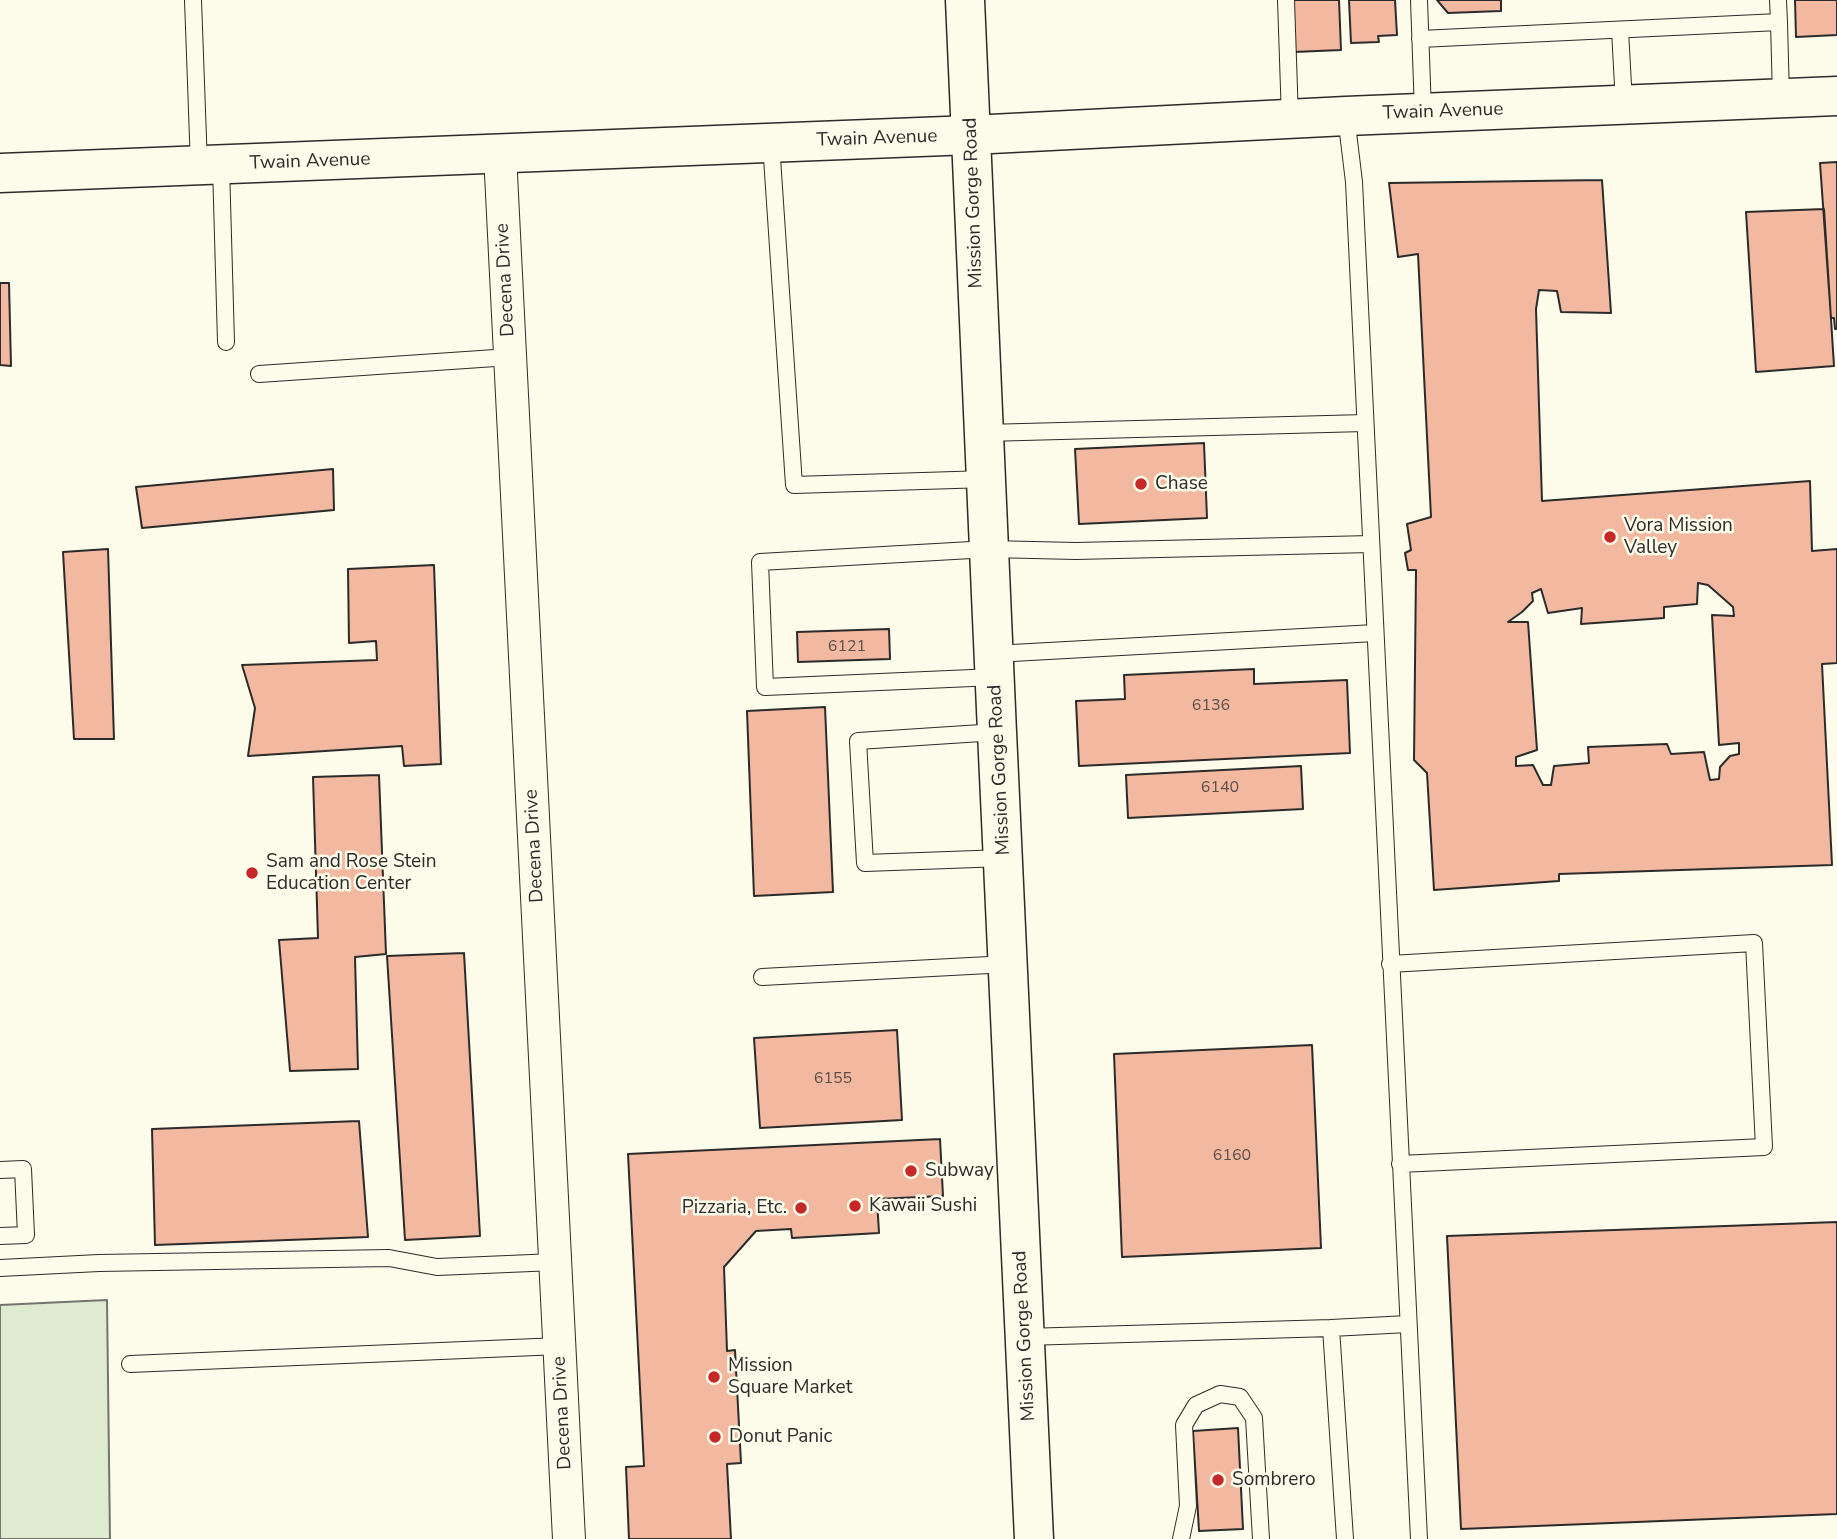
<!DOCTYPE html>
<style>
body{margin:0}
canvas{display:block;background:#fdfbea}
</style>
<canvas width="1837" height="1539"></canvas>
<script>
const context = document.querySelector('canvas').getContext('2d');
context.lineJoin = 'round';
function fill(path, color) { context.fillStyle = color; context.fill(path, 'evenodd'); }
const poly = rows => new Path2D(rows.map(r => 'M' + r).join(''));
function stroke(path, color, width, dash) { context.strokeStyle = color; context.lineWidth = width; context.lineCap = dash ? 'butt' : 'round'; context.setLineDash(dash || []); context.stroke(path); }
function write(font, color, halo, rows, align = 'center') {
  context.font = font + ' "Nunito Sans",sans-serif'; context.lineWidth = 5; context.setLineDash([]); context.textBaseline = 'middle'; context.strokeStyle = halo; context.fillStyle = color; for (const [text, x, y, turn = 0] of rows) {
    context.save(); context.translate(x, y); context.rotate((+turn || 0) * Math.PI / 180); context.textAlign = isNaN(turn) ? turn : align; if (halo) context.strokeText(text, 0, 0); context.fillText(text, 0, 0); context.restore();
  }
}
const green = poly([
 [107,1300,110,1539,0,1539,0,1305,107,1300]
]);
fill(green, '#deebd1');
stroke(green, '#74746e', 2);
const building = poly([
 [1292,0,1339,0,1341,50,1294,52,1292,0],
 [1349,0,1395,0,1397,35,1378,36,1379,42,1351,43,1349,0],
 [1437,0,1501,0,1501,11,1448,13,1437,0],
 [1795,0,1837,0,1837,35,1796,37,1795,0],
 [1837,162,1837,329,1835,329,1834,318,1831,318,1820,163,1837,162],
 [1602,180,1611,313,1561,312,1557,291,1539,290,1536,309,1542,501,1810,481,1812,551,1837,549,1837,663,1822,664,1832,865,1559,874,1559,881,1434,890,1427,773,1414,760,1416,570,1408,570,1405,553,1411,550,1407,524,1431,517,1418,254,1398,257,1389,183,1602,180],
 [1698,583,1708,585,1733,607,1734,616,1712,615,1719,745,1739,743,1739,754,1730,756,1720,767,1719,779,1710,780,1704,752,1671,754,1667,744,1588,747,1589,763,1554,766,1551,785,1543,785,1533,765,1516,766,1516,757,1537,750,1528,622,1508,622,1522,612,1533,601,1532,593,1541,589,1548,613,1582,608,1581,624,1664,618,1664,607,1697,604,1698,583],
 [1824,209,1834,366,1756,372,1746,212,1824,209],
 [0,283,9,283,11,366,0,365,0,283],
 [1204,443,1207,518,1079,524,1075,449,1204,443],
 [333,469,334,510,142,528,136,487,333,469],
 [108,549,114,739,74,739,63,552,108,549],
 [434,565,441,764,404,766,402,746,248,756,255,708,242,665,377,660,376,641,349,643,348,569,434,565],
 [889,629,890,659,798,662,797,632,889,629],
 [1254,669,1254,684,1347,680,1350,753,1079,766,1076,701,1125,699,1124,675,1254,669],
 [825,707,833,892,754,896,747,711,825,707],
 [1301,766,1303,809,1128,818,1126,775,1301,766],
 [379,775,386,954,355,957,358,1069,290,1071,279,940,318,938,313,777,379,775],
 [464,953,480,1236,405,1240,387,956,464,953],
 [897,1030,902,1120,760,1128,754,1038,897,1030],
 [1312,1045,1321,1248,1122,1257,1114,1054,1312,1045],
 [359,1121,368,1237,155,1245,152,1129,359,1121],
 [940,1139,943,1196,877,1199,879,1233,792,1238,791,1229,756,1231,724,1267,727,1351,735,1350,741,1463,727,1464,731,1539,629,1539,626,1467,644,1466,628,1154,940,1139],
 [1837,1222,1837,1514,1461,1529,1447,1236,1837,1222],
 [1238,1428,1243,1529,1199,1531,1193,1431,1238,1428]
]);
fill(building, '#f2b8a0');
stroke(building, '#2b2b2b', 2);
const service = poly([
 [193,0,199,166],
 [1286,0,1290,119],
 [1419,0,1423,112],
 [1779,22,1781,98],
 [1620,30,1624,104],
 [1420,39,1779,22,1778,0],
 [1346,116,1354,182,1419,1539],
 [771,143,794,485,987,479],
 [221,166,226,342],
 [259,374,510,357],
 [985,433,1365,423],
 [994,654,1375,633],
 [995,677,765,687,760,562,989,549,1076,551,1371,544],
 [997,732,858,741,865,863,1004,858],
 [1390,964,1754,943,1764,1147,1400,1164],
 [762,977,1008,964],
 [0,1170,23,1169,26,1235,0,1236],
 [0,1268,99,1263,389,1258,437,1267,555,1262],
 [1025,1337,1331,1328],
 [130,1364,560,1346],
 [1181,1539,1188,1506,1184,1425,1196,1405,1220,1394,1240,1397,1254,1418,1261,1539],
 [1345,1539,1331,1328,1408,1324]
]);
const minor = poly([
 [500,154,569,1539]
]);
const tertiary = poly([
 [0,173,971,135]
]);
const secondary = poly([
 [971,135,1346,116,1837,96]
]);
const primary = poly([
 [965,0,997,732,1034,1539]
]);
stroke(service, '#2b2b2b', 18);
stroke(minor, '#2b2b2b', 34);
stroke(tertiary, '#2b2b2b', 41);
stroke(secondary, '#2b2b2b', 41);
stroke(primary, '#2b2b2b', 41);
stroke(service, '#fdfbea', 16);
stroke(minor, '#fdfbea', 32);
stroke(tertiary, '#fdfbea', 38);
stroke(secondary, '#fdfbea', 38);
stroke(primary, '#fdfbea', 38);
for (const [x, y, r, color] of [
 [1141,484,7,"#c62828"],
 [1610,537,7,"#c62828"],
 [252,873,7,"#c62828"],
 [911,1171,7,"#c62828"],
 [855,1206,7,"#c62828"],
 [801,1208,7,"#c62828"],
 [714,1377,7,"#c62828"],
 [715,1437,7,"#c62828"],
 [1218,1480,7,"#c62828"]
]) { const dot = new Path2D(); dot.arc(x, y, r, 0, 2 * Math.PI); context.fillStyle = color; context.fill(dot); stroke(dot, '#fdfbea', 2.5); }
write('16px', '#5d4e48', null, [
 ["6121",847,647],
 ["6136",1211,706],
 ["6140",1220,788],
 ["6155",833,1079],
 ["6160",1232,1156]
]);
write('19px', '#2b2b2b', '#fdfbea', [
 ["Twain Avenue",1443,112,-2],
 ["Twain Avenue",877,139,-2],
 ["Twain Avenue",310,162,-2],
 ["Mission Gorge Road",974,203,-92],
 ["Decena Drive",506,280,-93],
 ["Mission Gorge Road",1000,770,-93],
 ["Decena Drive",535,846,-93],
 ["Mission Gorge Road",1025,1336,-93],
 ["Decena Drive",563,1413,-93]
]);
write('19px', '#2b2b2b', '#fdfbea', [
 ["Chase",1155,484],
 ["Vora Mission",1624,526],
 ["Valley",1624,548],
 ["Sam and Rose Stein",266,862],
 ["Education Center",266,884],
 ["Subway",925,1171],
 ["Kawaii Sushi",869,1206],
 ["Pizzaria, Etc.",787,1208,"right"],
 ["Mission",728,1366],
 ["Square Market",728,1388],
 ["Donut Panic",729,1437],
 ["Sombrero",1232,1480]
], 'left');
</script>
